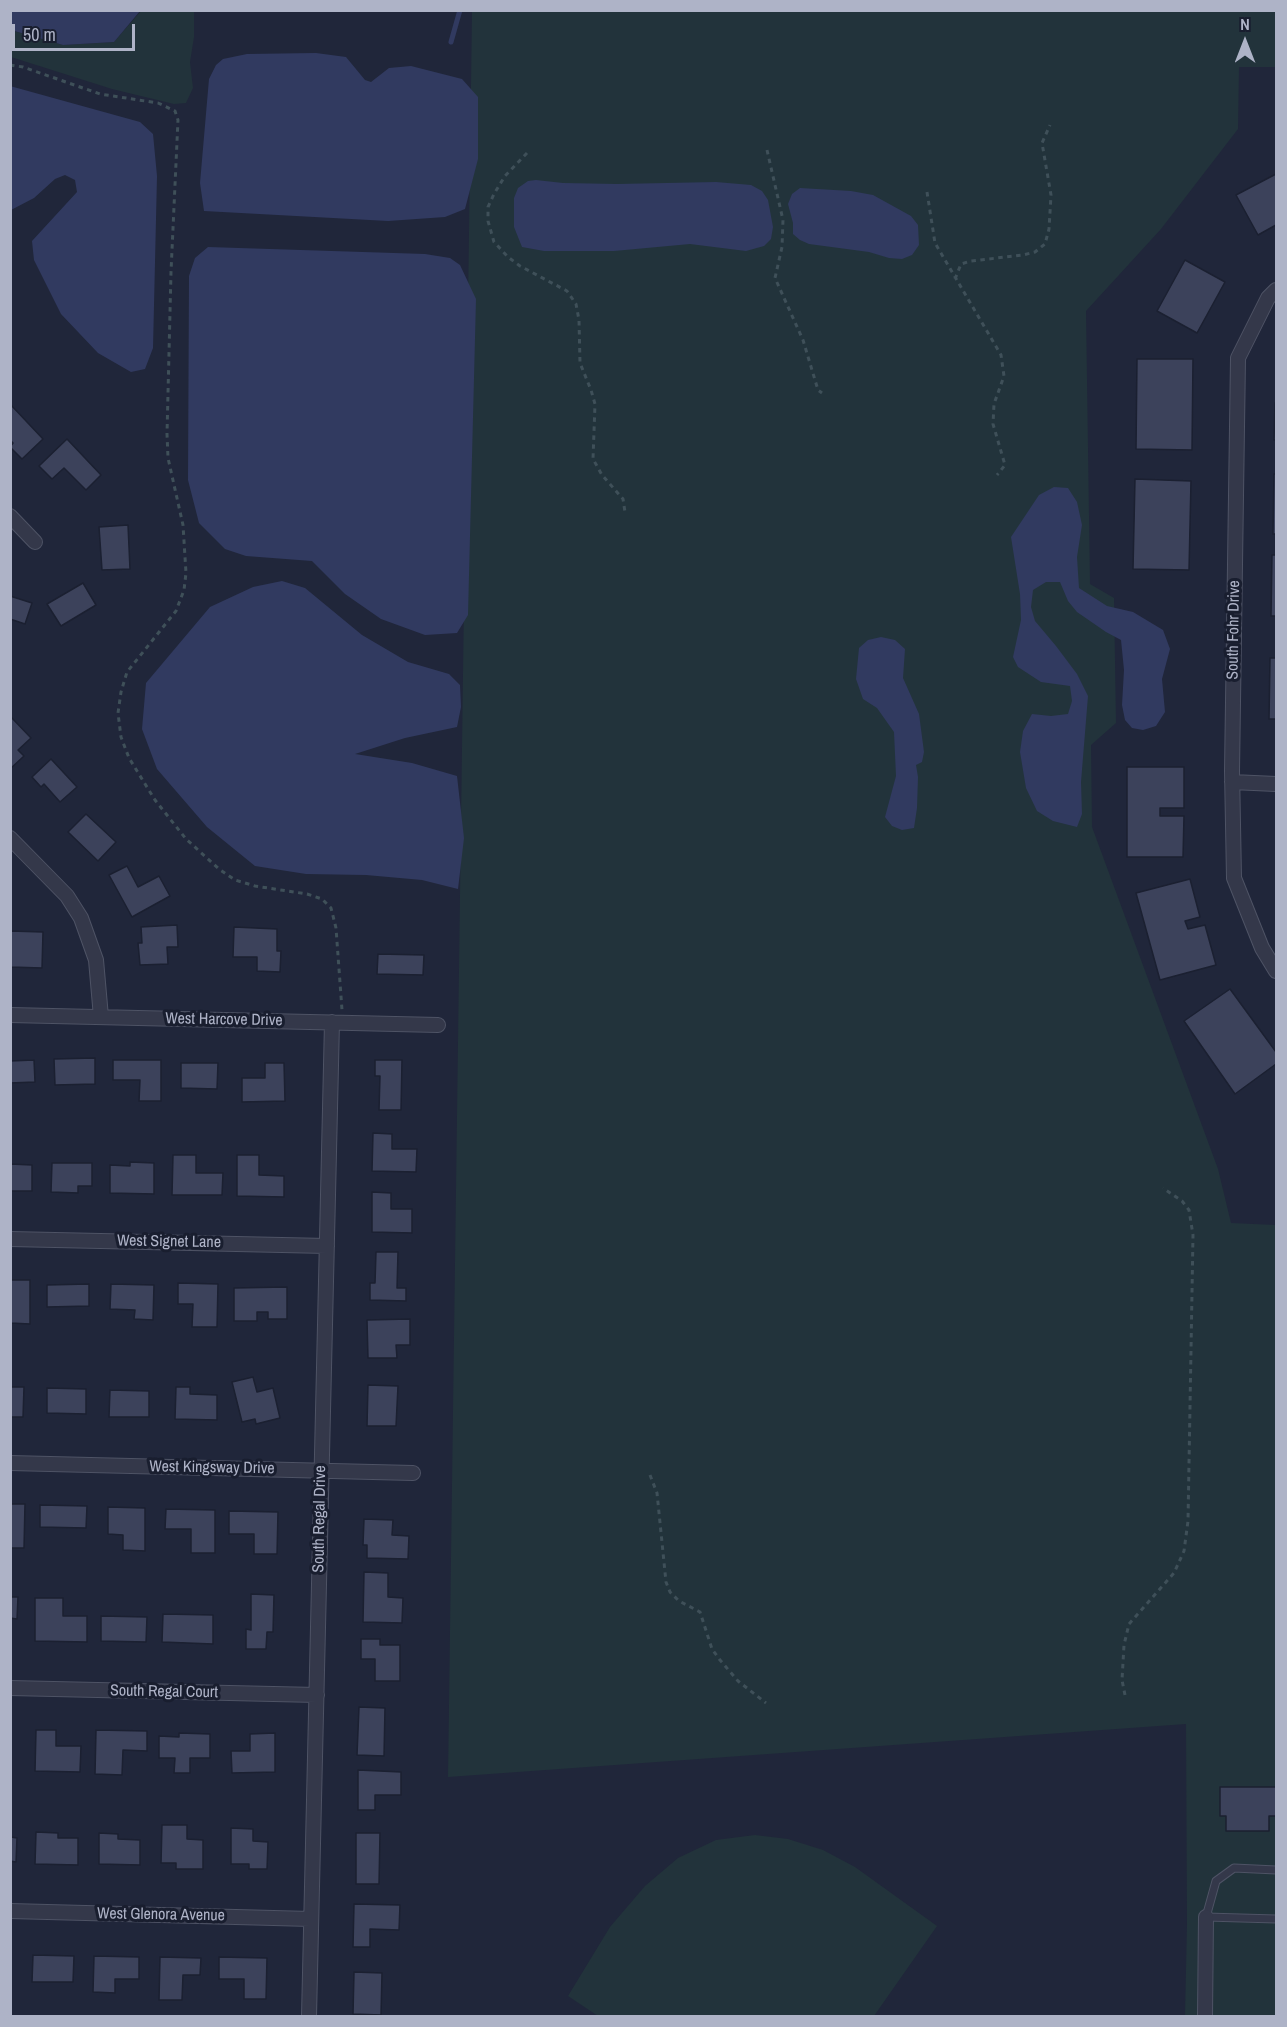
<!DOCTYPE html>
<style>
body{margin:0}
#map{position:relative;width:1287px;height:2027px;overflow:hidden;background:#20263a;font-family:"Archivo Narrow",sans-serif}
canvas{display:block}
.frame{position:absolute;inset:0;border:12px solid #aeb3c7;pointer-events:none}
.north{position:absolute;left:1215px;top:12px;width:60px;height:60px;-webkit-text-stroke:4px #191e2f;paint-order:stroke;rotate:0deg;font-size:16px;font-weight:700;line-height:24px;text-align:center;color:#aeb3c7}
.north::after{content:'';display:block;margin:auto;width:21px;height:27px;background:#aeb3c7;clip-path:polygon(50% 0,100% 100%,50% 72%,0 100%)}
.scale{position:absolute;left:12px;top:24px;width:123px;height:27px;box-sizing:border-box;border:3px solid #aeb3c7;border-top:0;padding-left:8px;font-size:18px;line-height:21px;white-space:nowrap;color:#aeb3c7;-webkit-text-stroke:4px #191e2f;paint-order:stroke}
</style>
<div id="map">
<canvas width="1287" height="2027"></canvas>
<div class="frame"></div>
<div class="north">N</div>
<div class="scale">50 m</div>
</div>
<script>
const context = document.querySelector('canvas').getContext('2d');
context.lineJoin = 'round';
function fill(path, color) { context.fillStyle = color; context.fill(path, 'evenodd'); }
const poly = rows => new Path2D(rows.map(r => 'M' + r).join(''));
function stroke(path, color, width, dash) { context.strokeStyle = color; context.lineWidth = width; context.lineCap = dash ? 'butt' : 'round'; context.setLineDash(dash || []); context.stroke(path); }
function write(font, color, halo, rows, align = 'center') {
  context.font = font + ' "Archivo Narrow",sans-serif'; context.lineWidth = 6; context.setLineDash([]); context.textBaseline = 'middle'; context.strokeStyle = halo; context.fillStyle = color; for (const [text, x, y, turn = 0] of rows) {
    context.save(); context.translate(x, y); context.rotate((+turn || 0) * Math.PI / 180); context.textAlign = isNaN(turn) ? turn : align; if (halo) context.strokeText(text, 0, 0); context.fillText(text, 0, 0); context.restore();
  }
}
fill(poly([
 [141,11,194,11,194,37,190,62,193,88,186,103,174,104,112,89,11,57,10,30,63,45,114,42],
 [472,11,1276,11,1276,67,1239,67,1238,129,1161,229,1086,311,1090,584,1114,598,1116,723,1091,745,1092,827,1218,1169,1231,1223,1276,1225,1276,2016,1185,2016,1187,1924,1186,1724,448,1777],
 [755,1835,788,1839,823,1850,855,1867,937,1926,874,2016,598,2016,568,1996,610,1927,645,1886,678,1858,716,1840]
]), '#22333b');
fill(poly([
 [10,11,140,10,140,11,114,42,63,45,11,30],
 [316,53,346,57,365,80,371,82,389,68,411,66,462,79,478,97,478,159,465,209,445,217,388,221,204,211,200,183,209,79,216,65,223,59,247,54],
 [10,86,140,122,153,134,157,176,153,348,145,369,131,372,98,353,61,314,34,260,32,241,77,192,75,180,65,175,55,179,34,198,11,210],
 [536,180,563,183,617,184,716,182,751,185,762,191,768,200,773,227,771,239,764,246,746,251,690,244,614,251,544,251,522,247,514,227,514,198,518,188,528,181],
 [800,188,851,191,873,195,911,216,918,225,919,245,912,255,902,259,889,258,869,252,809,244,800,240,793,234,793,223,788,204,792,194],
 [208,247,425,254,450,258,460,265,476,299,468,615,457,633,425,635,381,619,345,594,312,561,246,556,225,549,199,523,188,480,189,276,195,258],
 [1054,487,1068,488,1077,502,1082,525,1077,557,1079,588,1107,606,1133,612,1163,630,1170,649,1162,679,1165,712,1156,726,1143,730,1132,728,1125,720,1122,705,1124,670,1121,640,1106,632,1077,612,1068,601,1060,582,1046,582,1033,590,1031,607,1035,621,1056,646,1077,674,1088,696,1081,782,1082,814,1077,827,1053,821,1037,811,1026,788,1020,752,1023,731,1032,714,1051,716,1068,714,1072,701,1070,686,1041,682,1018,667,1013,657,1021,620,1020,594,1011,537,1039,495],
 [282,581,305,588,362,635,408,662,449,674,460,685,461,707,457,727,405,738,355,754,412,763,457,776,464,838,458,889,422,880,366,875,306,874,255,866,207,827,157,769,142,729,146,683,210,607,253,587],
 [881,637,895,640,905,649,903,678,919,714,924,752,922,762,916,765,918,777,917,808,914,828,902,830,892,826,885,817,896,776,894,732,877,708,863,699,856,679,859,648,868,640]
]), '#313a60');
stroke(poly([
 [451,42,460,10]
]), '#313a60', 5);
const building = poly([
 [1276,174,1276,225,1258,235,1236,195,1276,174],
 [1185,260,1225,282,1197,333,1157,311,1185,260],
 [1137,359,1193,359,1192,450,1136,449,1137,359],
 [1275,403,1276,403,1276,440,1274,440,1275,403],
 [10,404,43,439,22,459,10,447,13,443,10,440,10,404],
 [67,439,101,475,86,490,64,468,52,479,39,466,67,439],
 [1274,474,1276,474,1276,534,1273,534,1274,474],
 [1135,479,1191,481,1189,570,1133,569,1135,479],
 [128,525,130,569,102,570,99,527,128,525],
 [1272,555,1276,555,1276,616,1271,616,1272,555],
 [83,583,96,605,61,626,47,604,83,583],
 [10,596,32,603,25,624,10,619,10,596],
 [1270,658,1276,658,1276,719,1269,719,1270,658],
 [10,716,31,738,18,750,24,756,10,769,10,716],
 [51,759,77,787,60,802,44,784,41,787,32,777,51,759],
 [1127,767,1184,767,1184,808,1160,808,1160,816,1184,816,1183,857,1127,857,1127,767],
 [86,814,116,842,98,861,68,832,86,814],
 [127,866,138,887,159,876,170,896,132,917,109,875,127,866],
 [1190,879,1200,917,1185,921,1188,929,1205,925,1216,965,1160,980,1136,893,1190,879],
 [177,925,178,947,167,947,168,964,140,965,138,943,142,943,141,927,177,925],
 [234,927,277,929,277,951,281,951,280,972,257,971,257,957,233,957,234,927],
 [10,931,43,932,42,968,10,967,10,931],
 [378,954,424,955,423,975,377,974,378,954],
 [1230,989,1276,1052,1276,1064,1235,1094,1184,1021,1230,989],
 [95,1058,95,1084,55,1085,54,1059,95,1058],
 [34,1060,35,1082,10,1083,10,1061,34,1060],
 [113,1060,161,1060,161,1101,139,1101,140,1080,113,1080,113,1060],
 [375,1060,402,1060,401,1110,379,1110,380,1076,375,1076,375,1060],
 [181,1063,218,1063,217,1089,181,1088,181,1063],
 [265,1063,284,1063,285,1101,242,1102,242,1078,265,1078,265,1063],
 [373,1133,392,1134,392,1149,417,1149,416,1172,372,1171,373,1133],
 [173,1155,196,1155,196,1173,223,1173,222,1195,172,1195,173,1155],
 [237,1155,259,1155,259,1175,284,1176,284,1197,237,1196,237,1155],
 [130,1162,154,1163,154,1194,110,1193,110,1165,130,1166,130,1162],
 [52,1163,92,1163,92,1186,78,1186,78,1193,51,1192,52,1163],
 [10,1164,32,1165,32,1191,10,1191,10,1164],
 [372,1192,391,1193,391,1209,412,1209,412,1233,372,1232,372,1192],
 [376,1252,398,1252,397,1288,406,1288,406,1301,370,1300,370,1283,375,1283,376,1252],
 [10,1280,30,1280,30,1324,10,1323,10,1280],
 [178,1283,218,1284,217,1327,192,1327,193,1304,178,1304,178,1283],
 [89,1284,89,1306,47,1307,47,1285,89,1284],
 [111,1284,154,1285,153,1320,134,1319,135,1310,110,1309,111,1284],
 [287,1287,287,1319,268,1319,268,1312,257,1312,257,1321,234,1321,234,1288,287,1287],
 [410,1319,410,1345,396,1345,397,1358,368,1358,367,1320,410,1319],
 [253,1377,257,1392,273,1388,280,1418,256,1424,255,1419,242,1422,232,1382,253,1377],
 [368,1385,398,1386,396,1426,367,1426,368,1385],
 [10,1387,24,1387,23,1417,10,1417,10,1387],
 [176,1387,190,1387,190,1394,217,1395,217,1420,175,1419,176,1387],
 [47,1388,86,1389,86,1414,47,1413,47,1388],
 [110,1390,149,1391,149,1417,109,1417,110,1390],
 [10,1504,25,1504,24,1548,10,1548,10,1504],
 [40,1505,87,1506,86,1528,40,1527,40,1505],
 [108,1507,145,1508,145,1551,123,1550,123,1535,108,1534,108,1507],
 [166,1509,215,1510,215,1553,191,1553,191,1529,165,1529,166,1509],
 [229,1511,278,1512,277,1554,254,1554,254,1534,229,1534,229,1511],
 [364,1519,393,1520,392,1535,409,1536,408,1559,367,1558,367,1545,363,1545,364,1519],
 [364,1572,388,1573,388,1597,403,1598,402,1623,363,1622,364,1572],
 [251,1594,274,1595,273,1632,267,1632,266,1649,246,1649,246,1629,251,1630,251,1594],
 [10,1597,18,1597,17,1619,10,1618,10,1597],
 [35,1598,63,1598,63,1616,87,1616,87,1642,35,1641,35,1598],
 [163,1614,213,1615,213,1644,162,1642,163,1614],
 [101,1616,147,1617,146,1642,101,1641,101,1616],
 [361,1639,380,1639,380,1645,400,1645,400,1681,375,1681,375,1659,361,1659,361,1639],
 [359,1707,385,1708,384,1756,357,1755,359,1707],
 [36,1730,56,1730,56,1746,81,1746,80,1772,35,1771,36,1730],
 [96,1730,147,1731,147,1751,123,1750,122,1775,95,1774,96,1730],
 [179,1733,210,1734,210,1758,190,1758,190,1773,174,1773,175,1758,159,1758,159,1736,179,1737,179,1733],
 [275,1733,275,1772,232,1773,231,1751,250,1751,250,1734,275,1733],
 [358,1770,401,1772,401,1795,375,1795,375,1810,358,1810,358,1770],
 [1220,1787,1276,1787,1276,1816,1269,1816,1269,1831,1226,1831,1226,1816,1220,1816,1220,1787],
 [162,1825,187,1825,187,1839,203,1840,203,1869,176,1869,176,1863,161,1863,162,1825],
 [10,1827,11,1837,17,1838,16,1862,10,1861,10,1827],
 [231,1828,253,1829,253,1841,268,1842,267,1869,249,1869,249,1864,231,1864,231,1828],
 [36,1832,58,1833,58,1838,78,1838,78,1865,35,1864,36,1832],
 [99,1833,118,1834,118,1839,140,1840,140,1865,99,1864,99,1833],
 [356,1833,380,1833,379,1884,356,1884,356,1833],
 [354,1904,400,1905,399,1930,370,1929,370,1947,353,1947,354,1904],
 [33,1955,74,1956,73,1982,32,1982,33,1955],
 [94,1956,139,1957,139,1979,115,1979,115,1993,93,1992,94,1956],
 [160,1957,201,1958,200,1975,183,1975,182,2000,159,2000,160,1957],
 [219,1957,267,1958,266,1999,244,1999,244,1979,219,1979,219,1957],
 [354,1972,382,1973,381,2015,353,2014,354,1972]
]);
fill(building, '#3c425b');
stroke(building, '#1b2031', 1.5);
const lane = poly([
 [1276,1870,1234,1868,1216,1881,1206,1917,1276,1919]
]);
const street = poly([
 [1276,290,1268,298,1238,358,1232,771,1234,878,1262,948,1276,971],
 [10,516,35,542],
 [1232,782,1276,784],
 [10,838,67,896,81,918,96,960,101,1017],
 [10,1015,438,1025],
 [10,1239,327,1246],
 [10,1463,413,1473],
 [10,1688,317,1695],
 [10,1911,311,1919],
 [309,2016,332,1022],
 [1205,2016,1206,1917]
]);
stroke(lane, '#4e5365', 9);
stroke(street, '#4e5365', 16);
stroke(poly([
 [10,65,23,67,100,94,158,103,175,111,178,120,171,272,167,434,168,458,183,525,186,573,184,590,176,611,127,672,121,692,118,713,121,737,129,758,155,800,186,839,219,869,235,880,255,886,307,894,322,899,331,908,336,928,342,1010],
 [767,150,783,220,782,247,775,278,803,340,818,390,822,393],
 [527,153,505,176,494,194,488,207,488,221,494,242,508,257,520,266,567,291,576,304,579,320,580,363,591,390,595,404,593,459,602,475,623,499,625,512],
 [927,192,935,243,1001,355,1004,376,994,404,993,424,1005,465,997,475],
 [955,279,961,264,971,261,1023,255,1035,252,1045,244,1049,229,1051,195,1042,143,1050,125],
 [650,1475,657,1493,666,1582,670,1592,679,1601,700,1612,712,1649,720,1660,738,1681,766,1703],
 [1125,1695,1122,1680,1124,1645,1129,1624,1174,1573,1184,1551,1188,1521,1193,1235,1189,1210,1182,1201,1163,1188]
]), '#3f5059', 3, [4.5, 4.5]);
stroke(lane, '#34384a', 7);
stroke(street, '#34384a', 14);
write('16px', '#aeb3c7', '#191e2f', [
 ["South Fohr Drive",1234,630,-89],
 ["West Harcove Drive",224,1020,1],
 ["West Signet Lane",169,1242,1],
 ["West Kingsway Drive",212,1468,1],
 ["South Regal Drive",320,1519,-89],
 ["South Regal Court",164,1692,1],
 ["West Glenora Avenue",161,1915,1]
]);
</script>
